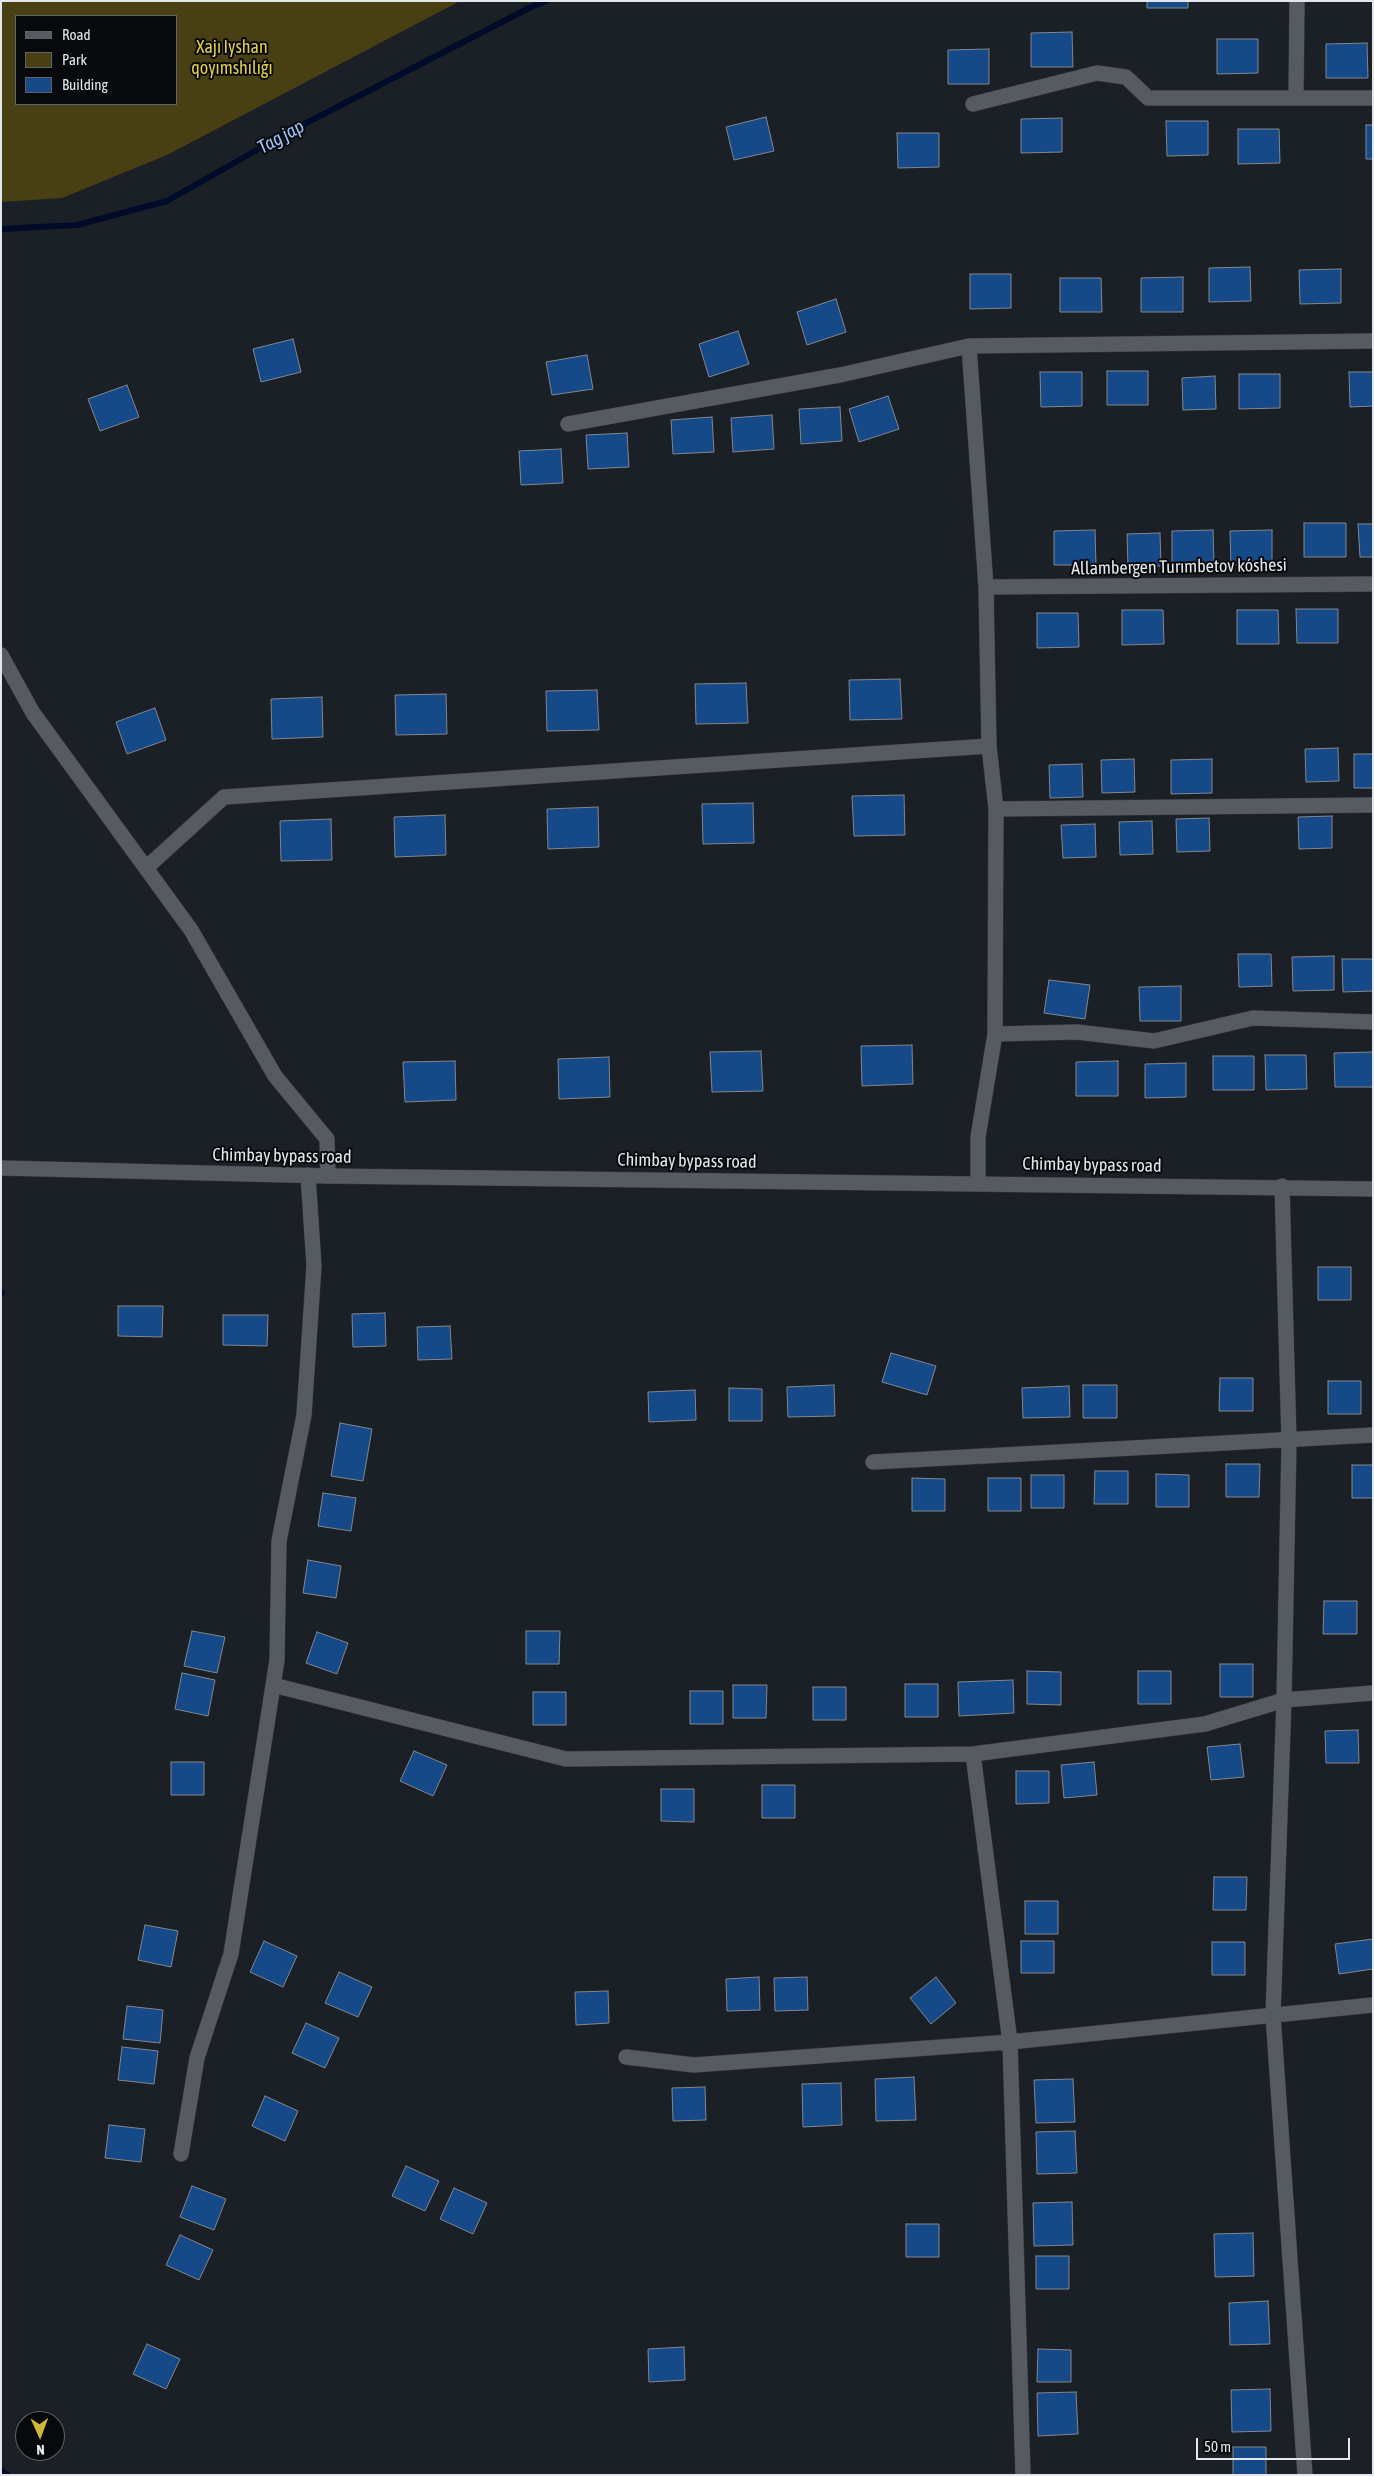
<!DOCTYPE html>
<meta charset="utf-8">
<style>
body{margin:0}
#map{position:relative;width:1374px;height:2476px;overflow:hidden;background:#1b2026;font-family:"Asap Condensed",sans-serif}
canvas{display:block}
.frame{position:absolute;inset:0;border:2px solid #e3e6ea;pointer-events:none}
.legend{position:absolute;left:15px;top:15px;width:162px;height:90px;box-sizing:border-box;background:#08090c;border:1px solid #606165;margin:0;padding:6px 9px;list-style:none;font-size:15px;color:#e3e6ea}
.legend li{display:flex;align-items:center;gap:10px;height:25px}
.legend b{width:25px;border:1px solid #606165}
.north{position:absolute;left:15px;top:2411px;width:50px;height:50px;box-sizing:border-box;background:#08090c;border:1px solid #606165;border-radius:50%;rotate:178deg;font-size:14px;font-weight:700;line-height:20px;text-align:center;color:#e3e6ea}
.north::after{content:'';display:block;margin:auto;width:18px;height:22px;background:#cfb837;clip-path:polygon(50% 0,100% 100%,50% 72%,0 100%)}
.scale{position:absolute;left:1196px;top:2438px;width:154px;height:22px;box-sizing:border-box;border:2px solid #e3e6ea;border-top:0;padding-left:6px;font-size:15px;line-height:18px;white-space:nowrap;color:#e3e6ea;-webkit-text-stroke:4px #08090c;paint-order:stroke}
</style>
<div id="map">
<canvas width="1374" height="2476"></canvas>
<div class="frame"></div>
<ul class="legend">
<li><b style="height:6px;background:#565b62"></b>Road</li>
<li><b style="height:14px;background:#484012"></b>Park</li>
<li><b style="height:14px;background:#164987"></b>Building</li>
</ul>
<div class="north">N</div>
<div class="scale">50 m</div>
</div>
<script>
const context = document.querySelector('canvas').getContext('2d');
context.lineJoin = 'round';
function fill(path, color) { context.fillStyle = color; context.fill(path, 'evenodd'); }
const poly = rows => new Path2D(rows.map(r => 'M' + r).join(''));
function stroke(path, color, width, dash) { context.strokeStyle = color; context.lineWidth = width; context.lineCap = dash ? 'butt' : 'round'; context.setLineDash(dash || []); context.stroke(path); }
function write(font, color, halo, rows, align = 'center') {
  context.font = font + ' "Asap Condensed",sans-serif'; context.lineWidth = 4; context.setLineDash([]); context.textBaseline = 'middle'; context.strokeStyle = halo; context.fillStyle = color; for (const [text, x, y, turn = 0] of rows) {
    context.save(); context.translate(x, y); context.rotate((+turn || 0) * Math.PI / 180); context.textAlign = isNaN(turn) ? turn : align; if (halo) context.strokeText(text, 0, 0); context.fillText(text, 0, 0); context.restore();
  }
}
fill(poly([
 [1,1,460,1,167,155,62,198,1,202],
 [16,16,176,16,176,104,16,104]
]), '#484012');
stroke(poly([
 [1,229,77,225,167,201,285,134,533,6,547,1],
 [1,1294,2,1293],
 [1,2470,7,2475]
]), '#000b2a', 6);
const building = poly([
 [1147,1,1188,1,1188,8,1147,8,1147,1],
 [1072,32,1073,67,1031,67,1031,33,1072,32],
 [1217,39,1258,39,1258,73,1217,74,1217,39],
 [1367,43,1368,78,1326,78,1326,44,1367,43],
 [989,49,989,84,948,84,948,50,989,49],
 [766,117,774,151,734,160,726,127,766,117],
 [1062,118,1062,152,1021,153,1021,119,1062,118],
 [1166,121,1208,121,1208,155,1167,156,1166,121],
 [1366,125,1373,125,1373,159,1366,159,1366,125],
 [1238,129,1279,129,1280,163,1238,164,1238,129],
 [897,133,939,133,939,167,898,168,897,133],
 [1250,267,1251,301,1209,302,1209,268,1250,267],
 [1341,269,1341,303,1300,304,1299,270,1341,269],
 [970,274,1011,274,1011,308,970,309,970,274],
 [1183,277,1183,312,1141,312,1141,278,1183,277],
 [1060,278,1101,278,1102,312,1060,312,1060,278],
 [836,299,846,332,807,345,797,312,836,299],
 [738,331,749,364,709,377,699,344,738,331],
 [293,339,301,372,261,382,253,349,293,339],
 [587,355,593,389,552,395,546,362,587,355],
 [1107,371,1148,371,1148,405,1107,405,1107,371],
 [1040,372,1082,372,1082,406,1041,407,1040,372],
 [1349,372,1373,372,1373,406,1350,407,1349,372],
 [1239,374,1280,374,1280,408,1239,409,1239,374],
 [1215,376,1216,409,1183,410,1182,378,1215,376],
 [127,385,139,417,100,431,88,399,127,385],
 [888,396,899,429,859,442,849,409,888,396],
 [840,407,842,441,801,444,799,409,840,407],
 [772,415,774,449,733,452,731,418,772,415],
 [712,417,714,452,673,454,671,420,712,417],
 [627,433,629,467,588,469,586,435,627,433],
 [561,449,563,483,521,485,519,451,561,449],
 [1304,523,1346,523,1346,557,1304,557,1304,523],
 [1358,524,1373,524,1373,557,1360,557,1358,524],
 [1095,530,1096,565,1054,565,1054,531,1095,530],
 [1213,530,1214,564,1172,565,1172,531,1213,530],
 [1272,530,1272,564,1231,565,1230,531,1272,530],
 [1160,533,1161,566,1128,567,1127,534,1160,533],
 [1296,609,1338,609,1338,643,1297,643,1296,609],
 [1122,610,1163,610,1164,644,1122,645,1122,610],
 [1237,610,1278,610,1279,644,1237,644,1237,610],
 [1037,613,1078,613,1079,647,1037,648,1037,613],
 [900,679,902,719,850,720,849,680,900,679],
 [746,683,748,723,696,724,695,684,746,683],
 [597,690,599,730,547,731,546,691,597,690],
 [446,694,447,734,396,735,395,695,446,694],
 [322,697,323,737,272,739,271,699,322,697],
 [155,708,166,740,127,754,116,722,155,708],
 [1338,748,1339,781,1306,782,1305,749,1338,748],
 [1354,754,1373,754,1373,788,1354,788,1354,754],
 [1134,759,1135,792,1102,793,1101,760,1134,759],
 [1212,759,1212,793,1171,794,1171,760,1212,759],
 [1082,764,1083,797,1050,798,1049,765,1082,764],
 [904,795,905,835,854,836,852,796,904,795],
 [753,803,754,843,703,844,702,804,753,803],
 [598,807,599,847,548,849,547,809,598,807],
 [445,815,446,855,395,857,394,817,445,815],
 [1332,816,1332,848,1299,849,1298,817,1332,816],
 [1209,818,1210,851,1177,852,1176,819,1209,818],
 [331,819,332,860,281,861,280,821,331,819],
 [1152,821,1153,854,1120,855,1119,822,1152,821],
 [1095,824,1096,857,1063,858,1061,825,1095,824],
 [1238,954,1271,954,1272,986,1239,987,1238,954],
 [1334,956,1334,990,1293,991,1292,957,1334,956],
 [1342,959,1373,959,1373,991,1343,992,1342,959],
 [1049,980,1090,985,1085,1019,1044,1013,1049,980],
 [1181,986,1181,1021,1140,1021,1139,987,1181,986],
 [912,1045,913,1084,862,1086,861,1046,912,1045],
 [761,1051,763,1091,712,1092,710,1052,761,1051],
 [1373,1052,1373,1087,1335,1087,1334,1053,1373,1052],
 [1265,1055,1306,1055,1307,1089,1266,1090,1265,1055],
 [1213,1056,1254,1056,1254,1090,1213,1090,1213,1056],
 [609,1057,610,1097,559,1099,558,1059,609,1057],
 [455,1061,456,1100,405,1102,403,1062,455,1061],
 [1118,1061,1118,1096,1076,1096,1076,1062,1118,1061],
 [1186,1063,1186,1097,1145,1098,1145,1064,1186,1063],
 [1318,1267,1351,1267,1351,1300,1318,1300,1318,1267],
 [118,1306,163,1306,162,1337,118,1336,118,1306],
 [385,1313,386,1346,353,1347,352,1314,385,1313],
 [223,1315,268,1315,267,1346,223,1345,223,1315],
 [450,1326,452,1359,418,1360,417,1327,450,1326],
 [891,1353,936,1366,927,1395,882,1382,891,1353],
 [1220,1378,1253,1378,1253,1411,1219,1411,1220,1378],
 [1328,1381,1361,1381,1361,1414,1328,1414,1328,1381],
 [834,1385,835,1416,788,1417,787,1387,834,1385],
 [1083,1385,1117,1385,1117,1418,1083,1418,1083,1385],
 [1069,1386,1070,1417,1023,1418,1022,1388,1069,1386],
 [729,1388,762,1389,762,1421,729,1421,729,1388],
 [695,1390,696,1420,649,1422,648,1392,695,1390],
 [340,1423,372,1429,363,1481,331,1476,340,1423],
 [1226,1464,1260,1464,1259,1497,1226,1497,1226,1464],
 [1352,1465,1373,1465,1373,1498,1352,1498,1352,1465],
 [1095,1471,1128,1471,1128,1504,1094,1504,1095,1471],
 [1156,1474,1189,1475,1189,1507,1156,1507,1156,1474],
 [1031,1475,1064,1475,1064,1508,1031,1508,1031,1475],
 [912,1478,945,1479,945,1511,912,1511,912,1478],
 [988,1478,1021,1478,1021,1511,988,1511,988,1478],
 [323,1493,356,1498,351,1531,318,1526,323,1493],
 [308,1560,341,1566,336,1598,303,1593,308,1560],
 [1324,1601,1357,1601,1357,1634,1323,1634,1324,1601],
 [192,1631,225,1637,217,1673,184,1666,192,1631],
 [526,1631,560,1631,559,1664,526,1664,526,1631],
 [317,1632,348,1643,337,1674,306,1663,317,1632],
 [1220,1664,1253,1664,1253,1697,1220,1697,1220,1664],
 [1027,1671,1061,1672,1061,1705,1027,1704,1027,1671],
 [1138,1671,1171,1671,1171,1704,1138,1704,1138,1671],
 [182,1673,215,1680,208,1716,175,1709,182,1673],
 [1013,1680,1014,1713,959,1716,958,1682,1013,1680],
 [905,1684,938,1684,938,1717,905,1717,905,1684],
 [733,1685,767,1685,766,1718,733,1718,733,1685],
 [813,1687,846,1687,846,1720,813,1720,813,1687],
 [690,1691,723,1691,723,1724,690,1724,690,1691],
 [533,1692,566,1692,566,1725,533,1725,533,1692],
 [1358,1730,1359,1763,1326,1763,1325,1731,1358,1730],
 [1240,1744,1244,1777,1211,1780,1207,1747,1240,1744],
 [414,1751,447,1765,433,1796,400,1781,414,1751],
 [171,1762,204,1762,204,1795,171,1795,171,1762],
 [1094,1762,1097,1795,1064,1798,1061,1765,1094,1762],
 [1016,1771,1049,1771,1049,1803,1016,1804,1016,1771],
 [762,1785,795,1785,795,1818,762,1818,762,1785],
 [661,1789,694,1789,694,1822,661,1821,661,1789],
 [1214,1877,1247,1877,1246,1910,1213,1910,1214,1877],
 [1025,1901,1058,1901,1058,1934,1025,1934,1025,1901],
 [145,1925,178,1931,171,1967,138,1960,145,1925],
 [1373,1939,1373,1969,1339,1974,1335,1944,1373,1939],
 [264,1941,297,1956,283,1987,250,1972,264,1941],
 [1021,1941,1054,1941,1054,1973,1021,1973,1021,1941],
 [1212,1942,1245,1942,1245,1975,1212,1975,1212,1942],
 [339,1972,372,1987,358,2017,325,2003,339,1972],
 [759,1977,760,2010,727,2011,726,1979,759,1977],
 [807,1977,808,2010,775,2011,774,1978,807,1977],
 [936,1977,956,2003,931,2024,910,1998,936,1977],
 [608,1991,609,2023,576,2025,575,1992,608,1991],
 [127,2006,163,2010,160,2043,123,2039,127,2006],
 [306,2023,339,2038,325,2068,292,2053,306,2023],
 [122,2047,158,2051,154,2084,118,2080,122,2047],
 [914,2077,916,2120,876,2121,875,2079,914,2077],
 [1073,2079,1075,2122,1036,2123,1034,2080,1073,2079],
 [841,2083,842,2125,803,2127,802,2084,841,2083],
 [705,2087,706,2120,673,2121,672,2088,705,2087],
 [265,2096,298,2111,285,2141,252,2126,265,2096],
 [109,2125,145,2129,141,2162,105,2158,109,2125],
 [1075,2131,1077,2173,1037,2174,1036,2132,1075,2131],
 [406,2166,439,2181,425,2211,392,2196,406,2166],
 [192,2186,226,2199,214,2230,180,2217,192,2186],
 [454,2188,487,2203,473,2234,440,2219,454,2188],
 [1072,2202,1073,2245,1034,2246,1033,2203,1072,2202],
 [906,2224,939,2224,939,2257,906,2257,906,2224],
 [1253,2233,1254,2276,1215,2277,1214,2234,1253,2233],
 [180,2235,213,2250,199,2280,166,2265,180,2235],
 [1036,2256,1069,2256,1069,2289,1036,2289,1036,2256],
 [1268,2301,1270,2344,1230,2345,1229,2303,1268,2301],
 [147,2344,180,2359,166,2389,133,2374,147,2344],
 [684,2347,685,2380,649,2382,648,2349,684,2347],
 [1038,2349,1071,2350,1071,2382,1037,2382,1038,2349],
 [1270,2389,1271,2431,1232,2432,1231,2390,1270,2389],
 [1076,2392,1078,2434,1038,2436,1037,2393,1076,2392],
 [1233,2447,1266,2447,1266,2475,1233,2475,1233,2447]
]);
fill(building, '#164987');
stroke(building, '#82878f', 1);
const minor = poly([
 [1296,98,1297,1],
 [973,104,1097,73,1126,77,1148,98,1373,98],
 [969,346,986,587,989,746,996,809,995,1034,978,1137,978,1183],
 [568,424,840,375,969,346,1373,341],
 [986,587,1373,584],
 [1,655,33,713,191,930,275,1076,327,1139,328,1176],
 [996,809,1373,805],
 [146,868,224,797,989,746],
 [995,1034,1077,1032,1154,1041,1253,1018,1373,1022],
 [1282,1186,1289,1441,1284,1700,1273,2015,1305,2475],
 [873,1462,1373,1435],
 [273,1685,566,1759,973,1754,1205,1724,1284,1700,1373,1693],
 [973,1754,1010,2042,1023,2475],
 [626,2057,694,2065,1010,2042,1373,2005],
 [181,2154,197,2058,231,1954,277,1660,279,1541,304,1415,314,1266,308,1175]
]);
const secondary = poly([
 [1,1168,328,1176,1373,1189]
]);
stroke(minor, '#373a3f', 16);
stroke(secondary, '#373a3f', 16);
stroke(minor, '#565b62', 15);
stroke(secondary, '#565b62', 15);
write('18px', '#e4cd4b', '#08090c', [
 ["Xajı Iyshan",232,47],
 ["qoyımshılıǵı",232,68]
]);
write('18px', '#e3e6ea', '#08090c', [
 ["Allambergen Turımbetov kóshesi",1179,567,-1],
 ["Chimbay bypass road",282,1156,1],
 ["Chimbay bypass road",687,1161,1],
 ["Chimbay bypass road",1092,1165,1]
]);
write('italic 19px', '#9bc4fa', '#08090c', [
 ["Tag jap",281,137,-29]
]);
</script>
